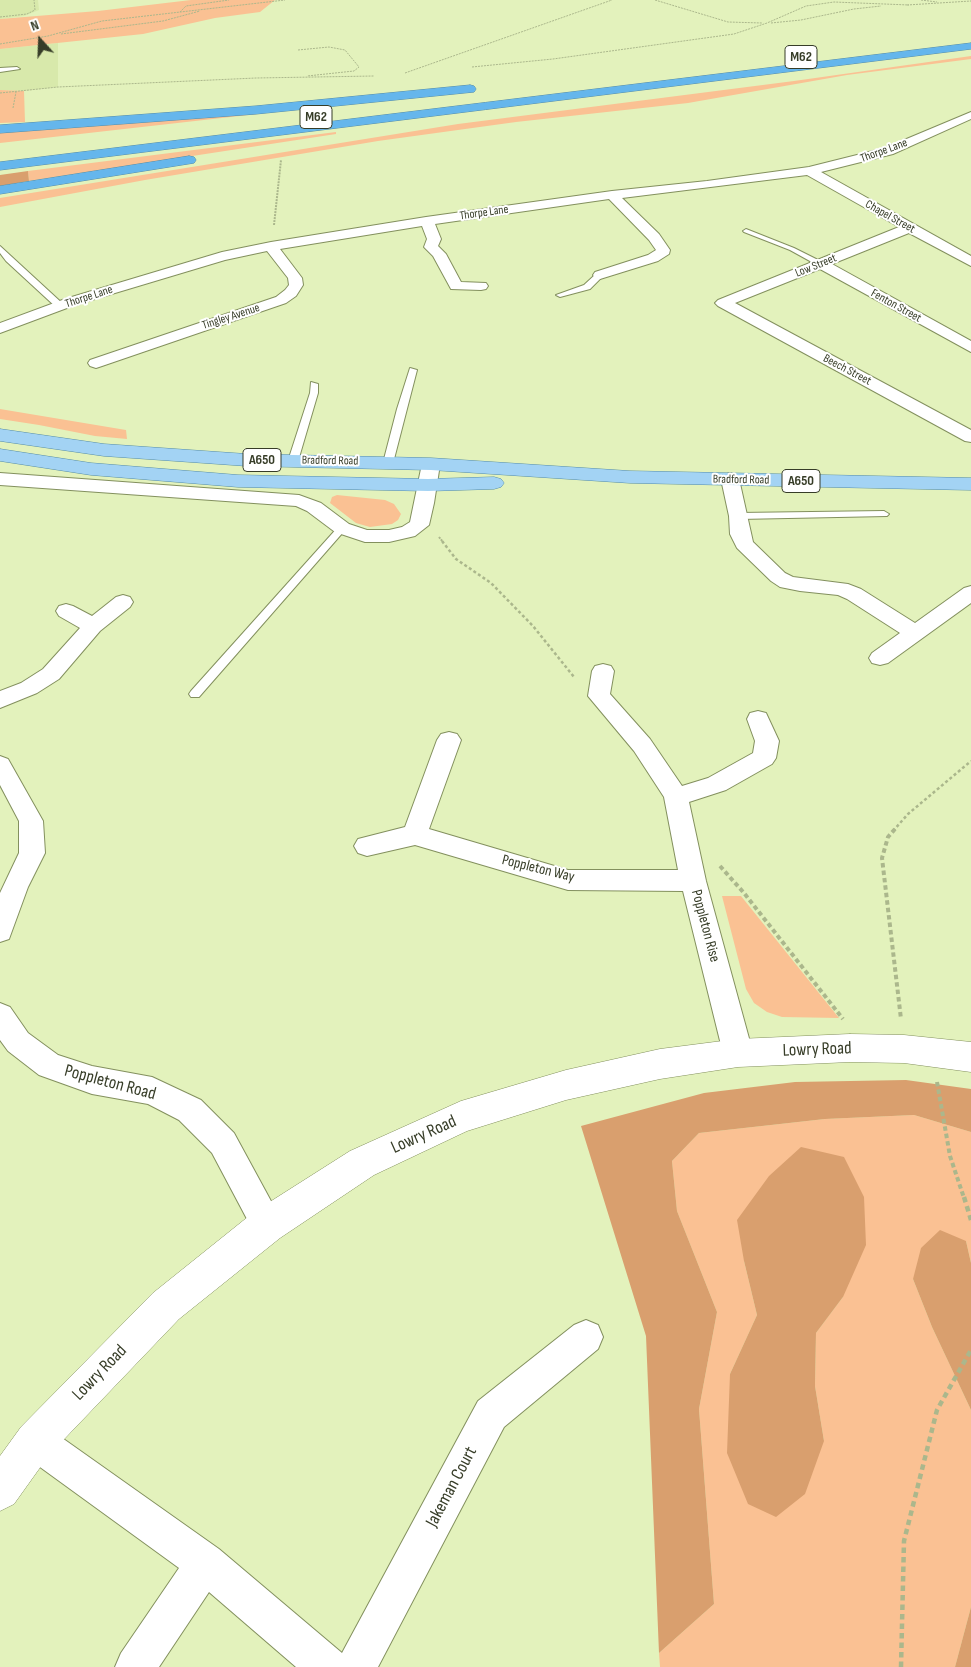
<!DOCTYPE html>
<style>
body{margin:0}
#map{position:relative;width:971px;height:1667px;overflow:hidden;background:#e3f2bc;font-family:"Sofia Sans Condensed",sans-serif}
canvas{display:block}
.north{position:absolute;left:15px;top:15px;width:50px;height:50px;-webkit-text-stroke:4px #fff;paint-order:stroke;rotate:340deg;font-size:14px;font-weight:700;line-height:20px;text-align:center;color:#373d28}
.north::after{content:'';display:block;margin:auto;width:18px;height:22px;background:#373d28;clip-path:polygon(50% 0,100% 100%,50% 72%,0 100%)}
</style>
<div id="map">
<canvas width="971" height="1667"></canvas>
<div class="north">N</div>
</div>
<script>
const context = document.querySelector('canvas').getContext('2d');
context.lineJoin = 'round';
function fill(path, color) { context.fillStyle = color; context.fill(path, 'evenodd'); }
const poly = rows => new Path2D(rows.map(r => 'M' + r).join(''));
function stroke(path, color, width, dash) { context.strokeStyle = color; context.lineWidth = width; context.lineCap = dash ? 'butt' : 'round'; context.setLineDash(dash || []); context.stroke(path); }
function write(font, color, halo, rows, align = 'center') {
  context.font = font + ' "Sofia Sans Condensed",sans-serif'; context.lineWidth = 4; context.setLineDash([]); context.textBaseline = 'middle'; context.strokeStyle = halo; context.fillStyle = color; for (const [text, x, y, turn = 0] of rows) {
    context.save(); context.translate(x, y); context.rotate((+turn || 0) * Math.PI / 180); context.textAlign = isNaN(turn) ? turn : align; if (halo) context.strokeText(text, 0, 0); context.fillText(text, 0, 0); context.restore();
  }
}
fill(poly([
 [0,0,38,0,39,10,24,16,0,19],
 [58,43,58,87,24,91,0,90,0,49]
]), '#d8e9ab');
fill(poly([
 [191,0,275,0,260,12,215,18,143,34,0,49,0,19,98,11],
 [971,56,971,59,847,75,688,103,516,122,378,141,145,180,0,207,0,198,458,124,794,81],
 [0,90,24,91,25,122,0,123],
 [266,113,0,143,0,133],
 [336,132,336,134,29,181,28,171],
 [0,409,126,430,127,439,95,436,39,425,0,419],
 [337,495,385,500,394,504,401,514,398,520,392,524,370,527,356,523,330,503,332,497],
 [722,896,741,896,839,1018,782,1017,767,1012,754,1003,746,989],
 [914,1115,971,1132,971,1263,966,1241,913,1279,932,1327,971,1410,971,1607,955,1667,660,1667,659,1653,714,1604,699,1409,717,1312,677,1211,672,1161,699,1133,825,1119],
 [744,1261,843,1297,816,1333,815,1386,824,1441,730,1374,757,1315]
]), '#fac193');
fill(poly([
 [28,171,29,181,0,186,0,175],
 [906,1080,971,1089,971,1132,914,1115,825,1119,699,1133,672,1161,677,1211,717,1312,699,1409,714,1604,659,1653,646,1336,581,1126,704,1093,795,1082],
 [801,1147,844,1157,864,1197,866,1245,843,1297,816,1333,815,1386,824,1441,805,1494,776,1517,748,1504,727,1453,730,1374,757,1315,744,1261,737,1220,769,1176],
 [940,1230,966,1241,971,1263,971,1410,932,1327,913,1279,921,1248],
 [971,1607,971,1667,955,1667]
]), '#d99f6e');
const service = poly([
 [0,68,17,67,20,69,0,72,0,68],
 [746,229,794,248,826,264,819,266,790,250,744,232,743,231,746,229],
 [0,246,63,304,63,308,57,308,6,261,0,253,0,246],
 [597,273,604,275,590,289,560,297,556,295,584,285,597,273],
 [410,368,417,370,393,463,388,466,383,463,397,409,410,368],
 [311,382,318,384,318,393,298,461,293,464,288,461,310,393,311,382],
 [884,511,889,514,887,516,739,519,734,516,739,513,884,511],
 [342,525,347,528,345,530,199,697,191,697,189,694,191,691,339,526,342,525]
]);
const minor = poly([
 [971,112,971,119,893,154,821,172,971,256,971,266,909,233,832,264,971,341,971,352,820,269,735,303,971,430,971,442,965,441,718,306,715,303,718,300,899,227,807,175,622,198,659,234,670,250,669,254,658,261,600,279,595,278,593,275,595,272,648,255,656,250,649,240,609,199,435,224,441,239,438,246,446,254,461,282,486,283,488,286,486,289,481,290,451,289,433,256,424,247,427,239,422,226,280,249,302,278,303,285,296,296,286,303,102,366,96,368,90,366,88,363,90,360,276,297,285,290,289,285,288,278,267,251,225,260,75,305,0,333,0,323,65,299,222,252,271,242,426,217,612,191,707,181,809,167,885,148,971,112],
 [431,459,437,460,440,464,434,503,429,525,415,536,389,542,365,542,335,532,307,511,296,506,0,485,0,473,299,495,321,503,349,524,367,530,389,530,402,527,410,522,422,464,425,460,431,459],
 [730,473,736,475,739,479,753,542,785,573,793,577,848,584,861,589,915,623,964,588,971,586,971,603,888,663,880,665,872,663,869,658,872,653,900,633,847,599,838,595,800,591,780,587,771,581,737,548,730,534,729,516,721,479,724,475,730,473],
 [123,595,130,597,133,602,130,607,100,631,59,679,37,693,0,708,0,691,21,683,43,669,80,628,59,616,56,611,59,606,66,604,73,606,92,616,116,597,123,595],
 [603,664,611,666,614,671,610,694,650,739,682,786,708,778,753,753,755,741,747,719,750,713,758,711,766,713,779,741,776,758,772,764,726,790,689,802,706,881,753,1053,748,1062,738,1066,728,1062,723,1053,683,891,568,890,415,845,367,856,358,853,354,846,358,839,405,827,437,740,441,734,449,732,457,734,461,740,429,829,568,870,678,870,664,797,634,751,588,696,592,671,595,666,603,664],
 [0,756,8,759,43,821,45,853,28,887,9,939,0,942,0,893,19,853,19,821,0,785,0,756],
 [0,1003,10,1007,28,1033,58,1055,92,1066,152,1077,201,1100,234,1133,278,1214,283,1225,278,1236,267,1241,256,1236,212,1153,179,1120,148,1104,92,1094,39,1075,8,1051,0,1040,0,1003],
 [586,1320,598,1325,603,1337,598,1349,504,1427,378,1667,296,1667,209,1592,159,1667,115,1667,121,1653,179,1568,22,1454,17,1441,22,1428,35,1423,48,1428,219,1549,342,1653,478,1401,574,1325,586,1320]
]);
const tertiary = poly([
 [850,1034,904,1035,971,1042,971,1072,904,1063,850,1062,738,1067,660,1079,566,1100,467,1131,374,1175,280,1238,179,1319,49,1455,14,1504,0,1511,0,1456,21,1427,153,1293,254,1212,350,1151,461,1101,566,1070,660,1049,738,1039,850,1034]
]);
const primary = poly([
 [0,429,104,444,247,454,431,458,630,471,971,478,971,490,630,483,431,470,247,466,104,456,0,441,0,429],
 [0,449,91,463,238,475,428,479,494,477,501,479,504,483,501,487,494,489,428,491,238,487,91,475,0,461,0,449]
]);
const motorway = poly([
 [971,43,971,49,0,170,0,162,971,43],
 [470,85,474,86,476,89,474,92,256,114,0,133,0,125,256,106,470,85],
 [189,156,194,157,196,160,194,163,0,194,0,186,189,156]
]);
stroke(service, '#83905e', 2);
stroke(minor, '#83905e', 2);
stroke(tertiary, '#83905e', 1);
stroke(primary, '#558ca7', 1);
stroke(motorway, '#558ca7', 1);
stroke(poly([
 [655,0,728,22,762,23],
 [921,0,937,2],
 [907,5,971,1],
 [180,12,186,6,229,0],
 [0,17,27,14,35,10,34,0],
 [771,23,801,20,854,9,881,6],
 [61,34,163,21,200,11],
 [0,44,48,36,102,21,285,0],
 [298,50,329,47,345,50,359,67,354,71,307,76],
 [472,67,553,59,734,34,767,23,806,6,834,2,909,5],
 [405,73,612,0],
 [0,93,58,87,256,78,374,76],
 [13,108,16,92]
]), '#abb78c', 1, [2, 1]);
stroke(poly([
 [274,225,281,160],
 [439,537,443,542]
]), '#abb78c', 2, [2, 1]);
stroke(poly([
 [442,541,456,559,491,583,533,626,574,677],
 [893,831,908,814,971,761]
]), '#abb78c', 2.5, [3, 2.5]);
stroke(poly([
 [895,829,888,837,882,858,901,1019],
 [720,866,744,893,843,1019],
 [937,1082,950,1156,964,1198]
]), '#abb78c', 4, [4.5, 3]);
stroke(poly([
 [964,1197,971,1220],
 [901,1667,904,1541,937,1410,971,1350]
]), '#abb78c', 4.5, [5.5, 4]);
fill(service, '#fff');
fill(minor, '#fff');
fill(tertiary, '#fff');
fill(primary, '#a3d3f4');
fill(motorway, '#65b6ec');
write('12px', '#373d28', '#fff', [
 ["Thorpe Lane",884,151,-20],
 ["Thorpe Lane",484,213,-8],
 ["Chapel Street",890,217,29],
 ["Low Street",816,266,-22],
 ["Thorpe Lane",89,297,-18],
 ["Fenton Street",896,306,29],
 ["Tingley Avenue",231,317,-18],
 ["Beech Street",847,370,28],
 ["Bradford Road",330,461,1],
 ["Bradford Road",741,480,1]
]);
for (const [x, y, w] of [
 [801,57,32],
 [316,117,32],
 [262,460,38],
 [801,481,38]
]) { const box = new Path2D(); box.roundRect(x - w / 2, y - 11.5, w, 23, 4); context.fillStyle = '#fff'; context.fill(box); stroke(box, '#373d28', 1); }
write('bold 14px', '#373d28', null, [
 ["M62",801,57],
 ["M62",316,117],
 ["A650",262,460],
 ["A650",801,481]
]);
write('15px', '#373d28', '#fff', [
 ["Poppleton Way",538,869,14],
 ["Poppleton Rise",705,926,75]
]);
write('18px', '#373d28', '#fff', [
 ["Lowry Road",817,1050,-2],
 ["Poppleton Road",110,1083,15],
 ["Lowry Road",424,1135,-24],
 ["Lowry Road",100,1373,-46],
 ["Jakeman Court",452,1487,-62]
]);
</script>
